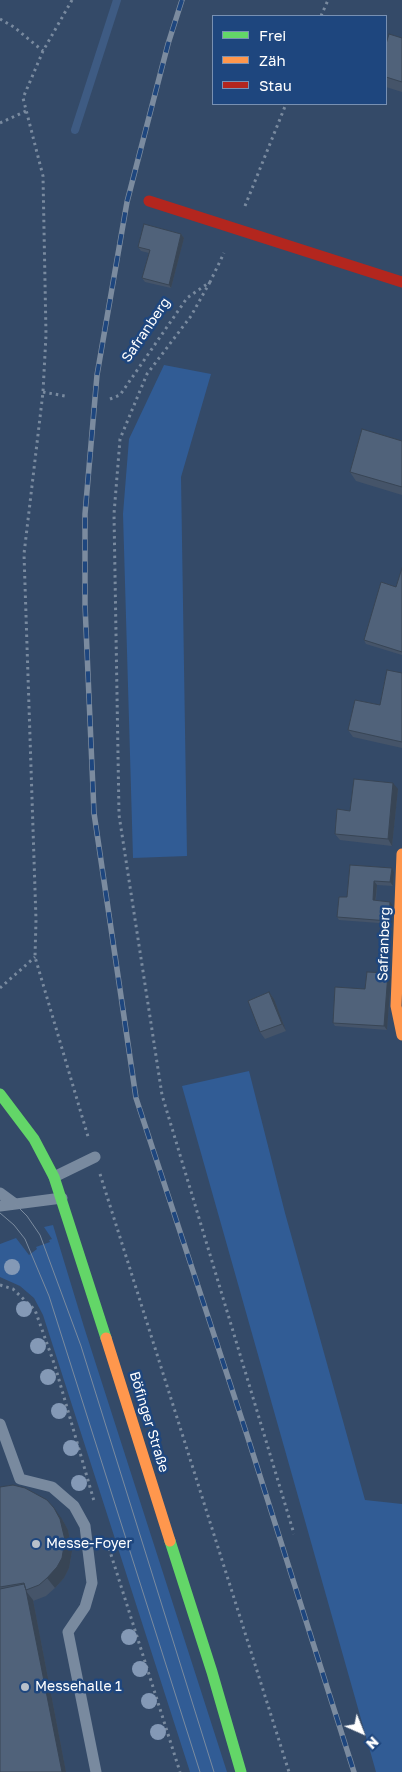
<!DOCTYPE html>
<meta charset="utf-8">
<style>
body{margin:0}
#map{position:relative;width:402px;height:1772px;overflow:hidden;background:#344a68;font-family:"Golos Text",sans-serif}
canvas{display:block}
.legend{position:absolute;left:212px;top:15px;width:175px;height:90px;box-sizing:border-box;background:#1e467e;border:1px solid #7890b2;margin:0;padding:6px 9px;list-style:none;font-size:15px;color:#fff}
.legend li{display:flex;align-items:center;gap:10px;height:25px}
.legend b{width:25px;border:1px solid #7890b2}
.north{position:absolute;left:337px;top:1707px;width:50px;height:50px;-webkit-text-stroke:4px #1e467e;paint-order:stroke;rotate:136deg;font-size:14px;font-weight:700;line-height:20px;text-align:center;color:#fff}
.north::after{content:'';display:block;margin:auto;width:18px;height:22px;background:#fff;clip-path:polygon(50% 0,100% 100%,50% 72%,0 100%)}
</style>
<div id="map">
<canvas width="402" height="1772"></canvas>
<ul class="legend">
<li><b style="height:6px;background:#63d668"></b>Frei</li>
<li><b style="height:6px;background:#ff974d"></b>Zäh</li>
<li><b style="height:6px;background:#b3261e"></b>Stau</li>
</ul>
<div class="north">N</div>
</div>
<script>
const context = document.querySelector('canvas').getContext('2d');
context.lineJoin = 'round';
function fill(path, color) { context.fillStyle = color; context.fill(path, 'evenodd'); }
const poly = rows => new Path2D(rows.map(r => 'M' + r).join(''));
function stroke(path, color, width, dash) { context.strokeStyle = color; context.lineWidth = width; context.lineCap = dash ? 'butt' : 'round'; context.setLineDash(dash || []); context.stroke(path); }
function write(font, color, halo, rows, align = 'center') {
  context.font = font + ' "Golos Text",sans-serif'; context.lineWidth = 5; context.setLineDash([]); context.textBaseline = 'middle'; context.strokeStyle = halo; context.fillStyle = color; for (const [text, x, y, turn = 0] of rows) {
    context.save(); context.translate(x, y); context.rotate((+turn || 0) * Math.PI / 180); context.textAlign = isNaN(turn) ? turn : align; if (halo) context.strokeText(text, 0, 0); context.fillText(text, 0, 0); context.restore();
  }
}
fill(poly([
 [164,365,211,374,181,477,187,856,133,858,123,514,129,439],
 [249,1071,285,1213,365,1500,402,1504,402,1772,376,1772,182,1086],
 [53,1225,84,1327,227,1772,190,1772,43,1315,34,1298,20,1286,0,1277,0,1244,16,1238,29,1255,37,1249,36,1247,50,1242,49,1240,52,1239,44,1227]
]), '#315c95');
stroke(poly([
 [75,130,117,0]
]), '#3e5b83', 8);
stroke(poly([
 [72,0,43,51,23,98,43,176,46,335,43,392,24,554,36,920,35,957,89,1140],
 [321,16,328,0],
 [0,19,14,27,43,51],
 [0,123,26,111],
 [245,206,286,104],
 [210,282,191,316,147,374,120,439,114,514,119,815,162,1095,294,1534],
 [43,392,65,396],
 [110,399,120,395,187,298,210,282,224,253],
 [0,988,35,957],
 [100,1174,289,1772],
 [0,1285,13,1289,35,1310,55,1366,94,1501],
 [107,1542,180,1772]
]), '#798a9f', 3, [2.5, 4]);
stroke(poly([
 [54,1177,95,1157],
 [0,1193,15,1204],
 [0,1206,62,1198],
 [0,1424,20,1479,52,1487,74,1506,85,1526,92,1583,85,1607,68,1632,96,1772]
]), '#798a9f', 11);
stroke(poly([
 [0,1094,34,1139,54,1177,106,1338],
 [170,1541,212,1672,241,1772]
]), '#63d668', 11);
stroke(poly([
 [402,854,396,1006,402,1035],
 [106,1338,170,1541]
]), '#ff974d', 11);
stroke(poly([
 [149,201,402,282]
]), '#b3261e', 11);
stroke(poly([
 [15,1204,27,1216,40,1235,81,1346,214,1772],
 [0,1213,14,1225,25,1239,49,1296,200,1772]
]), '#7b8b9f', 1);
const rail = poly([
 [182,0,168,44,127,202,97,375,85,514,85,605,94,813,136,1098,247,1435,354,1772]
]);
stroke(rail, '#7b8b9f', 5.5);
stroke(rail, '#1e467e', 4, [11]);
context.fillStyle = '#8499b6';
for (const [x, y] of [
 [12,1267],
 [24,1309],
 [38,1346],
 [48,1377],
 [59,1411],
 [71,1448],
 [79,1483],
 [129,1637],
 [140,1669],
 [149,1701],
 [158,1732]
]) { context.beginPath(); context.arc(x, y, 8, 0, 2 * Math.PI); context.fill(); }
fill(poly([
 [402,38,402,92,386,87,386,44],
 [181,234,184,238,171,288,145,282,142,278,149,253,141,251,138,247],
 [402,441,402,495,356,481,350,472],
 [402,568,402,655,366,644,364,640,396,587],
 [402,673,402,748,353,737,348,730,380,705],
 [398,789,392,846,340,840,335,834,350,811],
 [392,868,394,872,393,886,377,885,376,901,393,906,392,924,339,920,337,917,347,897],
 [391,977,387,1030,335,1026,333,1023],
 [269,992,274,999,286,1031,265,1039,260,1032],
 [0,1487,62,1519,68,1530,72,1551,69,1568,64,1578,55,1588,46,1596,33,1601,33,1600,66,1772,0,1772]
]), '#455469');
fill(poly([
 [181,234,184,238,171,288,169,285],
 [393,783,398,789,392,846,388,839],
 [392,868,394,872,393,886,390,882],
 [374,881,377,885,375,904,373,900],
 [390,902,393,906,392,924,389,921],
 [388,973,391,977,387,1030,384,1026],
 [269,992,274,999,286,1031,282,1024],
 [54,1508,62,1519,68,1530,72,1551,69,1568,64,1578,55,1588,47,1578],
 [26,1591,33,1600,66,1772,61,1772]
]), '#384555');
const building = poly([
 [389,34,402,38,402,82,386,77,386,44,389,34],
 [144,224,181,234,169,285,142,278,150,250,138,247,144,224],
 [362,429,402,441,402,487,350,472,362,429],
 [402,568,402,652,364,640,381,582,396,587,402,568],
 [387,670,402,673,402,742,348,730,355,700,380,705,387,670],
 [354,779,393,783,388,839,335,834,337,809,350,811,354,779],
 [350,865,392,868,390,882,374,881,373,900,390,902,389,921,337,917,339,897,347,897,350,865],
 [367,972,388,973,384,1026,333,1023,335,987,365,989,367,972],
 [269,992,282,1024,260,1032,248,1001,269,992],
 [13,1485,25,1488,47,1500,54,1508,60,1519,65,1540,62,1558,57,1567,47,1578,39,1585,26,1590,24,1583,0,1587,0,1487,13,1485],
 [24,1584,26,1590,62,1772,0,1772,0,1589,24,1584]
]);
fill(building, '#50627a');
stroke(building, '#384555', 1);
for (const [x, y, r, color] of [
 [36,1544,5,"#b8c0ca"],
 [25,1687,5,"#b8c0ca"]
]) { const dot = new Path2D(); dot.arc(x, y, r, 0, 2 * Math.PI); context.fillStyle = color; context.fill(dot); stroke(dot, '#1e467e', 2); }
write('14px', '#fff', '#1e467e', [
 ["Safranberg",146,330,-56],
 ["Safranberg",384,944,-88],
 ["Böfinger Straße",149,1422,73]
]);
write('14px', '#fff', '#1e467e', [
 ["Messe-Foyer",46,1544],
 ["Messehalle 1",35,1687]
], 'left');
</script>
